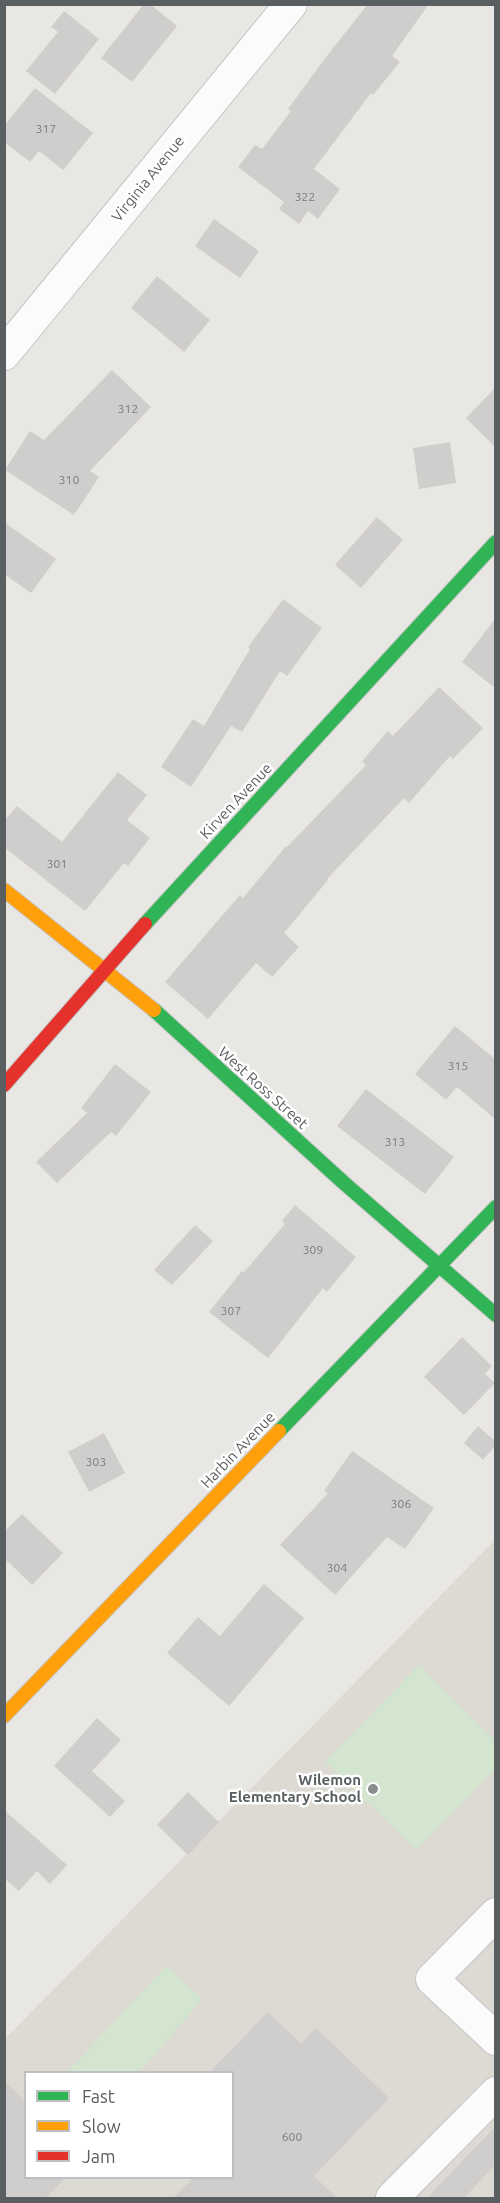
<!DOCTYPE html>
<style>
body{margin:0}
#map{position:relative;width:500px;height:2203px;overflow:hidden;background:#e9e7e3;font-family:Ubuntu,sans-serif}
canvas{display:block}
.frame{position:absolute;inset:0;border:6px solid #595e61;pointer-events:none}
.legend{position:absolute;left:24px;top:2071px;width:210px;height:108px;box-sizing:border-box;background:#fff;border:2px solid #bdbfc0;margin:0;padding:8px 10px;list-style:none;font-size:18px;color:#595e61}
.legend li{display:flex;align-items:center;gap:12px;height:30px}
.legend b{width:30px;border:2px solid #bdbfc0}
</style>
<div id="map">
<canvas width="500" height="2203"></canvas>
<div class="frame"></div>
<ul class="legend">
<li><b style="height:8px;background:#30b455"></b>Fast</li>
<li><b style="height:8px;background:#ff9f0a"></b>Slow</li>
<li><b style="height:8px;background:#e5322d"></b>Jam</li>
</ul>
</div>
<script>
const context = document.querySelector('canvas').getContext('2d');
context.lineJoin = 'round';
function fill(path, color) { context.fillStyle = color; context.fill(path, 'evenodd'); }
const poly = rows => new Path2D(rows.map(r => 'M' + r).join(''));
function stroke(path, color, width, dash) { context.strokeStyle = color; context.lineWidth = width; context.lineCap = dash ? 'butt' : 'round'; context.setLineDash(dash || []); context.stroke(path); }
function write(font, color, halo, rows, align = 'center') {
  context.font = font + ' Ubuntu,sans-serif'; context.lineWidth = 5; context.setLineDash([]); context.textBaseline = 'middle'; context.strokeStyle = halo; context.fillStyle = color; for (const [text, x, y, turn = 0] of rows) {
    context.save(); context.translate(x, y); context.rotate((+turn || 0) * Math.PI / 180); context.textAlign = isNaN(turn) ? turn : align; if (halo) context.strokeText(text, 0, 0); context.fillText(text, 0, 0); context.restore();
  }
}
fill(poly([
 [495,1540,495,2198,5,2198,5,2039],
 [26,2072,232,2072,232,2178,26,2178]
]), '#ddd9d3');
fill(poly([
 [419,1665,495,1740,496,1768,416,1850,325,1761],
 [166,1966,203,1999,150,2060,138,2072,67,2072]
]), '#d3e5ce');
fill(poly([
 [144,4,150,4,177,26,132,82,101,58],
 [368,4,429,4,392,56,400,62,373,95,371,93,314,169,340,189,318,219,308,211,299,224,279,209,284,202,238,167,255,145,262,149,291,111,288,109,326,57],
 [64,11,99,39,55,94,26,71,58,32,51,27],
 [35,88,93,133,63,170,39,151,30,162,4,142,4,126],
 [214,219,259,251,240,278,195,246],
 [157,276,210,320,184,352,131,308],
 [112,370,151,407,90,471,99,477,74,515,5,470,30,431,44,440],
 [495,388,495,447,466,418],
 [450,442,456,483,419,489,413,448],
 [377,517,403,540,361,588,335,565],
 [4,522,56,559,31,593,4,574],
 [283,599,322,628,287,676,280,671,242,732,231,726,191,787,161,767,193,719,204,726,250,649,248,647],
 [495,619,495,688,462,662],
 [439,687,483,728,453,759,450,756,409,803,404,798,327,879,328,880,284,933,299,947,272,977,256,963,208,1019,165,982,240,895,243,898,286,846,287,847,366,765,362,761,388,731,393,736],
 [118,772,147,795,127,820,150,838,128,866,124,863,85,911,4,847,4,821,17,806,62,842],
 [455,1026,495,1059,495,1119,457,1087,446,1100,415,1074],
 [115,1064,151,1092,116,1136,111,1132,57,1183,36,1162,87,1113,81,1108],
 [366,1089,454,1157,425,1194,337,1126],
 [295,1205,356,1257,327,1292,323,1288,268,1358,209,1312,242,1271,244,1272,285,1224,282,1221],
 [195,1225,213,1241,172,1285,154,1270],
 [462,1337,492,1366,485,1374,495,1383,464,1415,424,1377],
 [478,1426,495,1441,495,1446,483,1460,464,1443],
 [104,1433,125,1473,89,1492,68,1452],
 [352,1451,434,1508,405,1549,387,1537,335,1595,280,1545,328,1493,324,1491],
 [22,1514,63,1553,32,1585,4,1558,4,1532],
 [264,1584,304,1618,229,1706,167,1653,198,1617,220,1636],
 [97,1718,121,1740,92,1771,125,1801,110,1817,54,1766],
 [188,1792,219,1822,188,1855,157,1825],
 [4,1810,67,1865,50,1884,37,1871,19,1891,4,1878],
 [268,2012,301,2044,316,2028,389,2098,314,2176,338,2199,172,2199,193,2178,232,2178,232,2073,209,2073],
 [4,2081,26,2102,26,2178,65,2178,45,2199,4,2199],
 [495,2127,495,2165,463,2199,426,2199]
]), '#d0cecc');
const street = poly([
 [4,354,291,4],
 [496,1914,432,1979,496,2039],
 [392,2198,496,2093]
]);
const fast = poly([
 [145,924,496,542],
 [154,1010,344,1183,496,1315],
 [279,1431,496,1207]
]);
const slow = poly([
 [4,890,154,1010],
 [4,1716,279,1431]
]);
const jam = poly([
 [4,1085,145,924]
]);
stroke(street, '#c4c4c4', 34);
stroke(fast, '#c5c6c5', 16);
stroke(slow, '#c5c6c5', 16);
stroke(jam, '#c5c6c5', 16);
stroke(street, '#fcfbfb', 32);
stroke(fast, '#30b455', 14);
stroke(slow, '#ff9f0a', 14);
stroke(jam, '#e5322d', 14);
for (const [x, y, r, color] of [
 [373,1789,6,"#8b8e8e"]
]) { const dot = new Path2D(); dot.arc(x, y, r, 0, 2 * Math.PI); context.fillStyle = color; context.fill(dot); stroke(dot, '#fff', 2); }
write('12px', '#787b7d', null, [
 ["317",46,129],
 ["322",305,197],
 ["312",128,409],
 ["310",69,480],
 ["301",57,864],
 ["315",458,1066],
 ["313",395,1142],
 ["309",313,1250],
 ["307",231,1311],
 ["303",96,1462],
 ["306",401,1504],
 ["304",337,1568],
 ["600",292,2137]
]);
write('15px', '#595e61', '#fff', [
 ["Virginia Avenue",148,179,-51],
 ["Kirven Avenue",236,801,-47],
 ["West Ross Street",263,1088,42],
 ["Harbin Avenue",238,1450,-46]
]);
write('bold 15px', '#595e61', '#fff', [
 ["Wilemon",361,1780],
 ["Elementary School",361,1797]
], 'right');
</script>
